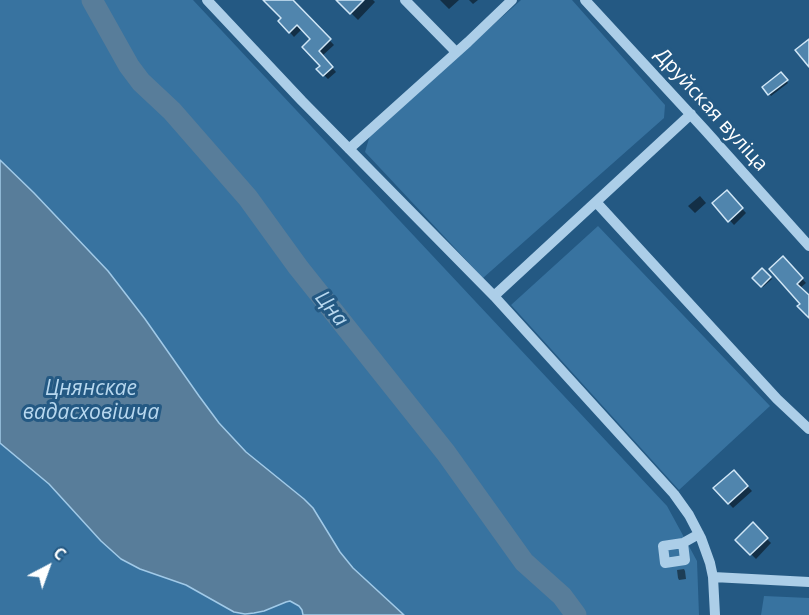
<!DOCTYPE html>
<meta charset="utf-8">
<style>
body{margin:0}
#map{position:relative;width:809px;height:615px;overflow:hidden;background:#245983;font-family:"Open Sans",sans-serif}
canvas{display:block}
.north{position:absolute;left:18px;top:537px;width:60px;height:60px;-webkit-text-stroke:4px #245983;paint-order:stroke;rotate:41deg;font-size:16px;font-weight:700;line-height:24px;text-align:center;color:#fff}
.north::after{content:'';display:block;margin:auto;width:21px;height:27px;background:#fff;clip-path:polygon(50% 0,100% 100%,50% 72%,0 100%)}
</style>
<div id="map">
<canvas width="809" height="615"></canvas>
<div class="north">С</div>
</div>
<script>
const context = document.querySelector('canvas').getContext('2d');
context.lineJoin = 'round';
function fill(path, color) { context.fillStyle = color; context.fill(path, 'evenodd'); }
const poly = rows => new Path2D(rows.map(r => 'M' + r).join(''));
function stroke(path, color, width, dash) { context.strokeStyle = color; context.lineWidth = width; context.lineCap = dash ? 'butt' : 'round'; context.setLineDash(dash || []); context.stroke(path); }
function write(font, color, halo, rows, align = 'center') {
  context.font = font + ' "Open Sans",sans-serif'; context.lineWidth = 6; context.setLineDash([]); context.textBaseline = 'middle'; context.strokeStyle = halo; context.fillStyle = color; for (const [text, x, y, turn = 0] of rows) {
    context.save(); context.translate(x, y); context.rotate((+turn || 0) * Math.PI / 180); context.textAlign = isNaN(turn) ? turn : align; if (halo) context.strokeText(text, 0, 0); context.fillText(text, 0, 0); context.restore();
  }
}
fill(poly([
 [0,0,193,0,667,506,697,561,699,615,404,615,396,608,353,568,340,552,313,508,304,499,246,452,219,423,199,396,145,319,108,271,34,193,0,160],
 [521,0,572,0,665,105,664,118,483,278,365,152,370,135],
 [598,226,770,406,679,490,511,305],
 [0,443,49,484,101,541,121,559,140,569,186,585,234,612,290,601,299,606,302,610,303,615,0,615],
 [764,596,809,598,809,615,761,615]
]), '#3873a0');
const water = poly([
 [0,160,34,193,108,271,145,319,199,396,219,423,246,452,304,499,313,508,340,552,353,568,404,615,303,615,302,610,299,606,290,601,286,602,264,611,254,613,245,614,234,612,186,585,140,569,121,559,101,541,49,484,0,443,0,160]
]);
fill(water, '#587d9a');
stroke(water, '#a1cae8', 1.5);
fill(poly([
 [265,0,291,0,334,45,322,56,336,72,328,79,318,69,322,66,312,39,302,29,294,37,280,21,283,18],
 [338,0,373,0,375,2,358,20],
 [440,0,459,0,449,9],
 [469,0,478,0,473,4],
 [781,74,788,83,771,96,764,87],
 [727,192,746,213,734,225,714,203],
 [700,196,706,203,695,213,688,206],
 [783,258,806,283,800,288,809,298,809,319,799,306,802,304],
 [762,270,772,279,763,287,754,278],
 [734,472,752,491,733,508,715,489],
 [753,525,771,543,756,559,737,540],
 [684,569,685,571,686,579,679,580,678,578,677,570]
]), '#0007');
stroke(poly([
 [92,0,129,66,141,82,172,111,248,198,298,267,446,453,524,562,562,596,576,615]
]), '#587d9a', 21);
const building = poly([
 [263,0,293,0,331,39,319,51,333,67,323,76,316,69,320,66,302,47,310,39,297,25,289,33,278,21,281,18,263,0],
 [336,0,364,0,350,14,336,0],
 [809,39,809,67,795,50,809,39],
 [781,72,788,80,768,95,762,87,781,72],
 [727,190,743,208,728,222,712,203,727,190],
 [783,256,803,278,797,284,809,295,809,318,797,306,800,304,769,269,783,256],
 [762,268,771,277,761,287,752,278,762,268],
 [734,470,748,486,728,504,713,488,734,470],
 [753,522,768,538,750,555,735,540,753,522]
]);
fill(building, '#5085ad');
stroke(building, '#d0e6f6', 1.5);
stroke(poly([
 [207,0,302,101,494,296,674,494,689,515,701,538,710,563,713,577,715,615],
 [405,0,456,52],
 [585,0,704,129,809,246],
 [349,149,468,42,512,0],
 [596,202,777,399,809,429],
 [494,296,691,114],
 [683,543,685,560,665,563,663,546,683,543,699,534],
 [713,577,809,582]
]), '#accee8', 10);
write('20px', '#fff', '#245983', [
 ["Друйская вуліца",711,110,48]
]);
write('italic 21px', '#b8d8ef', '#245983', [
 ["Цна",331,309,51],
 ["Цнянскае",91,389],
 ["вадасховішча",91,413]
]);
</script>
